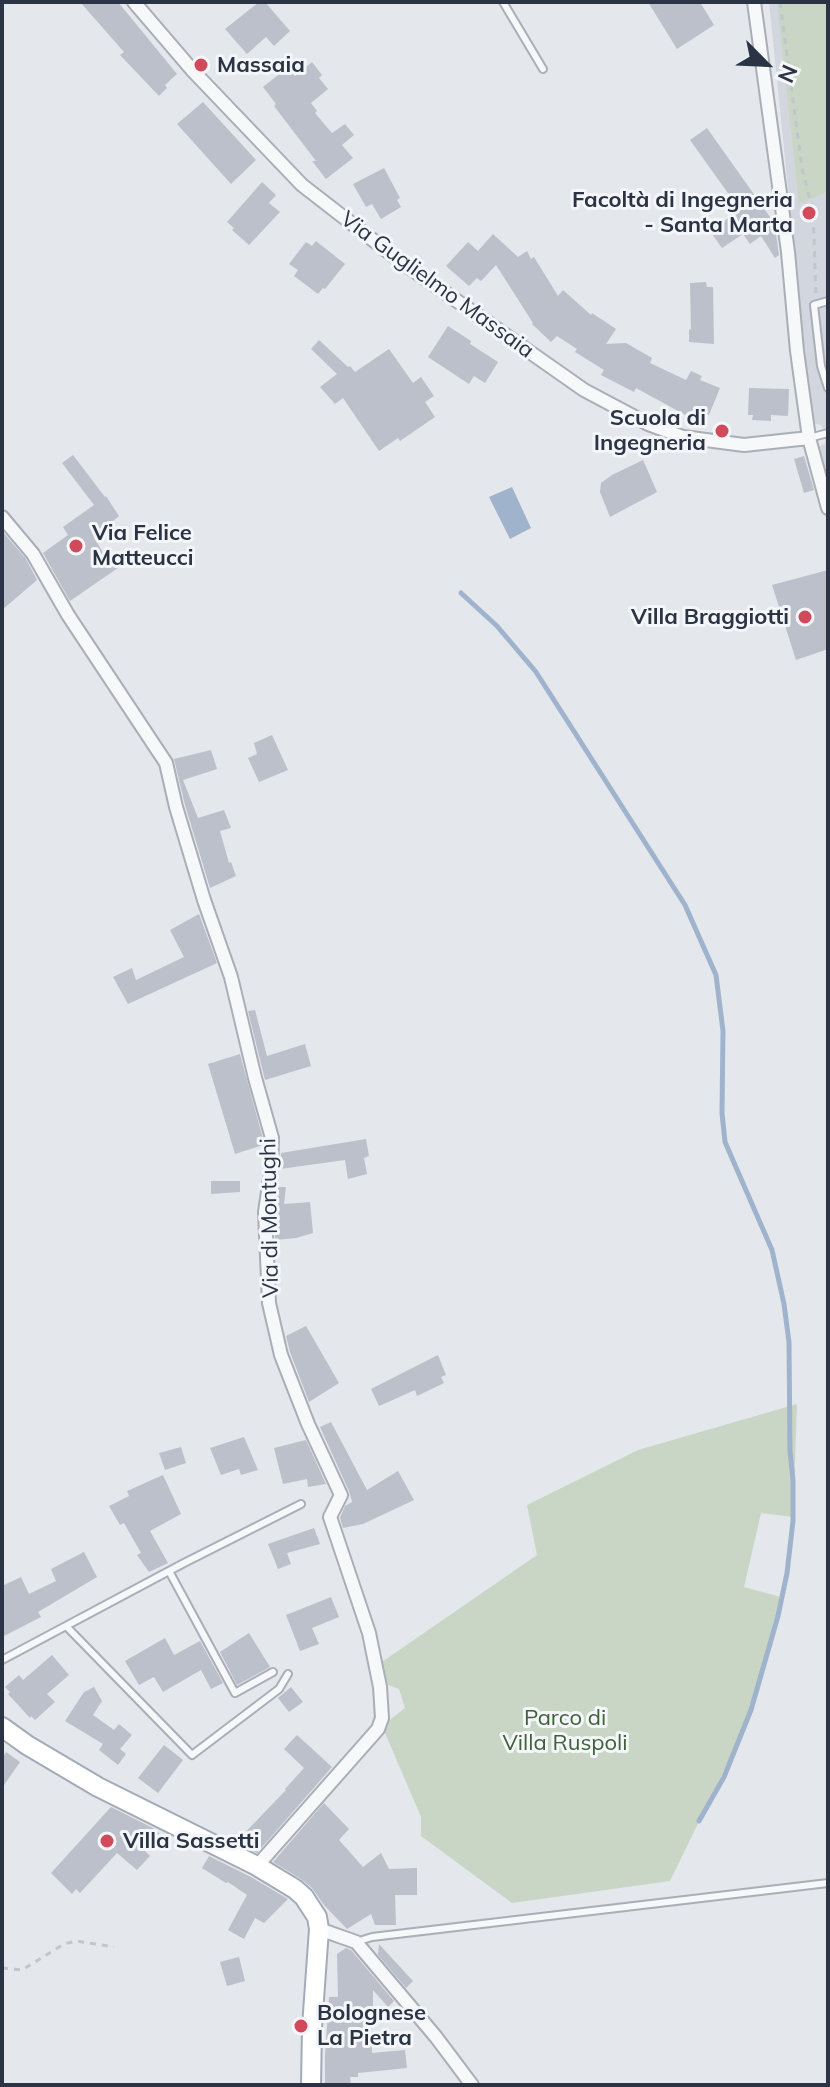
<!DOCTYPE html>
<meta charset="utf-8">
<style>
body{margin:0}
#map{position:relative;width:830px;height:2087px;overflow:hidden;background:#e4e7ec;font-family:Mulish,sans-serif}
canvas{display:block}
.frame{position:absolute;inset:0;border:4px solid #2b3445;pointer-events:none}
.north{position:absolute;left:726px;top:24px;width:80px;height:80px;-webkit-text-stroke:6px #f4f6f9;paint-order:stroke;rotate:114deg;font-size:22px;font-weight:700;line-height:32px;text-align:center;color:#2b3445}
.north::after{content:'';display:block;margin:auto;width:28px;height:36px;background:#2b3445;clip-path:polygon(50% 0,100% 100%,50% 72%,0 100%)}
</style>
<div id="map">
<canvas width="830" height="2087"></canvas>
<div class="frame"></div>
<div class="north">N</div>
</div>
<script>
const context = document.querySelector('canvas').getContext('2d');
context.lineJoin = 'round';
function fill(path, color) { context.fillStyle = color; context.fill(path, 'evenodd'); }
const poly = rows => new Path2D(rows.map(r => 'M' + r).join(''));
function stroke(path, color, width, dash) { context.strokeStyle = color; context.lineWidth = width; context.lineCap = dash ? 'butt' : 'round'; context.setLineDash(dash || []); context.stroke(path); }
function write(font, color, halo, rows, align = 'center') {
  context.font = font + ' Mulish,sans-serif'; context.lineWidth = 6; context.setLineDash([]); context.textBaseline = 'middle'; context.strokeStyle = halo; context.fillStyle = color; for (const [text, x, y, turn = 0] of rows) {
    context.save(); context.translate(x, y); context.rotate((+turn || 0) * Math.PI / 180); context.textAlign = isNaN(turn) ? turn : align; if (halo) context.strokeText(text, 0, 0); context.fillText(text, 0, 0); context.restore();
  }
}
fill(poly([
 [769,2,828,2,828,484,818,448,825,443,825,433,821,425,812,423]
]), '#d2d6de');
fill(poly([
 [777,2,828,2,828,191,799,204],
 [797,1404,793,1517,761,1513,744,1587,781,1597,757,1691,732,1754,670,1881,512,1903,421,1836,421,1817,382,1726,405,1708,399,1689,383,1683,379,1664,537,1555,527,1505,638,1450]
]), '#c9d6c5');
fill(poly([
 [512,487,531,528,510,539,489,497]
]), '#9fb4cc');
stroke(poly([
 [461,593,497,626,536,672,685,905,716,975,723,1031,722,1113,725,1142,772,1250,784,1304,789,1342,790,1451,793,1480,793,1521,787,1573,778,1616,751,1710,724,1777,699,1821]
]), '#9fb4cc', 5);
fill(poly([
 [80,2,118,2,177,74,165,85,167,88,159,96,120,55,124,52],
 [259,2,265,2,290,31,274,46,266,37,247,54,225,29],
 [648,2,700,2,714,25,677,49],
 [312,62,322,75,319,78,328,89,311,103,317,111,315,113,332,133,345,124,354,135,342,145,353,158,326,179,312,161,316,161,274,106,276,104,263,87,287,68,295,76],
 [203,102,256,160,231,184,177,124],
 [707,128,775,224,772,228,776,234,779,255,775,258,761,236,750,244,743,234,722,248,710,231,740,210,690,140],
 [384,168,400,198,397,200,401,207,381,219,372,204,366,207,353,184],
 [262,182,276,195,269,203,280,212,249,245,232,230,234,228,227,222],
 [493,234,518,257,527,251,531,259,534,257,558,296,563,290,591,315,592,313,616,329,606,344,626,343,652,358,650,363,686,380,691,371,702,376,700,380,720,388,709,415,693,410,689,417,636,388,634,392,601,375,604,370,575,352,577,349,557,336,551,342,532,324,533,323,496,265,481,281,477,278,469,286,446,266,468,242,478,251],
 [316,241,345,264,325,289,323,288,318,294,294,276,298,270,289,264,306,242,312,246],
 [706,282,707,287,713,287,714,344,689,342,689,329,691,330,690,283],
 [448,326,471,341,470,344,498,362,485,383,474,376,469,384,428,357],
 [319,340,348,367,350,366,355,372,389,349,413,383,421,377,434,396,425,402,435,417,400,441,398,438,379,451,343,398,335,404,320,387,337,374,311,349],
 [749,388,789,389,788,416,771,415,771,421,752,420,753,415,748,415],
 [73,455,105,497,106,496,119,516,94,537,106,558,109,556,118,568,70,601,43,553,68,535,63,527,94,505,62,463],
 [804,456,814,490,804,493,794,459],
 [643,460,657,492,610,517,600,492,601,483,612,475],
 [2,531,26,559,37,580,2,610],
 [828,570,828,649,796,660,772,585],
 [272,735,288,770,259,782,248,758,257,754,254,743],
 [211,750,217,769,183,780,198,818,224,810,231,828,220,831,229,863,231,862,236,876,210,888,185,805,174,759],
 [199,914,217,963,128,1004,113,977,132,968,136,980,184,957,170,930],
 [255,1010,267,1056,305,1044,311,1066,265,1080,248,1011],
 [240,1054,263,1139,263,1145,235,1154,208,1064],
 [366,1139,369,1156,364,1158,367,1174,348,1179,345,1160,280,1169,281,1153],
 [211,1181,240,1181,240,1192,211,1194],
 [278,1187,286,1187,284,1204,310,1202,313,1233,296,1238,275,1240,274,1212],
 [306,1326,339,1383,309,1402,290,1352,286,1336],
 [438,1355,446,1375,441,1377,444,1383,417,1396,415,1390,379,1406,371,1389],
 [331,1422,367,1490,398,1471,414,1500,363,1524,343,1528,340,1518,345,1506,352,1502,349,1491,320,1427],
 [244,1437,258,1470,241,1475,239,1469,221,1475,210,1448],
 [306,1440,326,1484,308,1487,307,1479,283,1484,274,1448],
 [181,1447,186,1463,165,1470,159,1453],
 [163,1475,181,1514,150,1531,168,1563,149,1572,137,1555,141,1553,124,1523,120,1525,109,1506,129,1496,127,1491],
 [314,1528,320,1544,287,1553,291,1564,278,1569,268,1544],
 [84,1552,97,1577,38,1612,41,1617,2,1637,2,1586,21,1577,29,1594,56,1581,51,1569],
 [331,1597,339,1617,312,1628,319,1644,300,1651,286,1615],
 [249,1633,270,1667,237,1685,220,1652],
 [165,1638,174,1655,200,1641,223,1683,211,1689,201,1670,163,1692,154,1677,139,1685,125,1661],
 [52,1655,69,1675,47,1694,55,1702,35,1720,31,1716,30,1718,8,1694,10,1692,5,1687,19,1675,23,1680],
 [94,1687,102,1701,93,1715,114,1730,119,1724,132,1735,120,1749,126,1754,118,1765,99,1750,103,1744,65,1721,84,1692],
 [291,1687,303,1702,289,1712,278,1698],
 [297,1735,332,1767,257,1853,236,1842,286,1790,285,1789,304,1768,284,1749],
 [164,1745,183,1760,158,1793,138,1778],
 [6,1752,20,1762,2,1788,2,1759],
 [324,1803,349,1829,339,1840,363,1867,381,1853,389,1869,417,1868,417,1895,395,1895,396,1925,375,1925,371,1914,347,1929,324,1905,312,1888,301,1879,273,1862],
 [111,1807,153,1828,160,1834,145,1851,150,1856,137,1870,117,1853,80,1893,76,1889,72,1894,51,1873],
 [209,1856,251,1877,288,1899,264,1923,255,1918,244,1939,228,1930,247,1895,228,1882,226,1883,202,1868],
 [379,1944,413,1981,406,1988,378,1955],
 [346,1948,351,1950,394,2001,388,2007,373,1990,373,2023,371,2024,372,2053,405,2050,407,2068,358,2073,358,2077,350,2077,351,2085,325,2085,325,2056,329,1997,338,1997,337,1954],
 [239,1957,245,1981,227,1986,220,1962]
]), '#bbc0ca');
const service = poly([
 [503,2,543,69],
 [828,301,814,305,821,366,828,388],
 [809,438,828,433],
 [169,1571,235,1693,273,1672],
 [66,1626,192,1755,279,1689,288,1674],
 [2,1660,184,1563,301,1504],
 [356,1942,372,1937,828,1883]
]);
const minor = poly([
 [134,2,193,71,302,185,400,261,584,390,648,424,683,437,744,445,809,438],
 [754,2,788,252,797,351,809,438,828,508],
 [2,517,33,554,68,615,166,763,176,807,204,900,231,977,255,1078,272,1138,271,1172,265,1212,269,1303,281,1355,308,1424,341,1495,330,1517,369,1633,380,1687,382,1718,378,1729,257,1866],
 [319,1929,356,1942,436,2037,472,2085]
]);
const primary = poly([
 [2,1727,27,1745,98,1787,257,1866,295,1889,304,1897,317,1917,319,1929,312,2027,311,2085]
]);
stroke(service, '#a9aeb7', 10);
stroke(minor, '#a9aeb7', 16);
stroke(primary, '#a3abb8', 22);
stroke(poly([
 [780,2,802,168,813,211,816,295],
 [2,1968,22,1970,64,1944,76,1941,114,1947]
]), '#c2c5cb', 3, [6, 6]);
stroke(service, '#f7f8fa', 6);
stroke(minor, '#f7f8fa', 12);
stroke(primary, '#fff', 18);
for (const [x, y, r, color] of [
 [201,65,8,"#d1495b"],
 [809,213,8,"#d1495b"],
 [722,431,8,"#d1495b"],
 [76,546,8,"#d1495b"],
 [805,617,8,"#d1495b"],
 [107,1841,8,"#d1495b"],
 [301,2026,8,"#d1495b"]
]) { const dot = new Path2D(); dot.arc(x, y, r, 0, 2 * Math.PI); context.fillStyle = color; context.fill(dot); stroke(dot, '#f4f6f9', 3); }
write('bold 22px', '#2b3445', '#f4f6f9', [
 ["Massaia",217,65],
 ["Facoltà di Ingegneria",793,200,"right"],
 ["- Santa Marta",793,225,"right"],
 ["Scuola di",706,418,"right"],
 ["Ingegneria",706,443,"right"],
 ["Via Felice",92,533],
 ["Matteucci",92,558],
 ["Villa Braggiotti",789,617,"right"],
 ["Villa Sassetti",123,1841],
 ["Bolognese",317,2013],
 ["La Pietra",317,2038]
], 'left');
write('22px', '#2b3445', '#f4f6f9', [
 ["Via Guglielmo Massaia",437,285,36],
 ["Via di Montughi",270,1218,-91]
]);
write('22px', '#3f6138', '#f4f6f9', [
 ["Parco di",565,1718],
 ["Villa Ruspoli",565,1743]
]);
</script>
